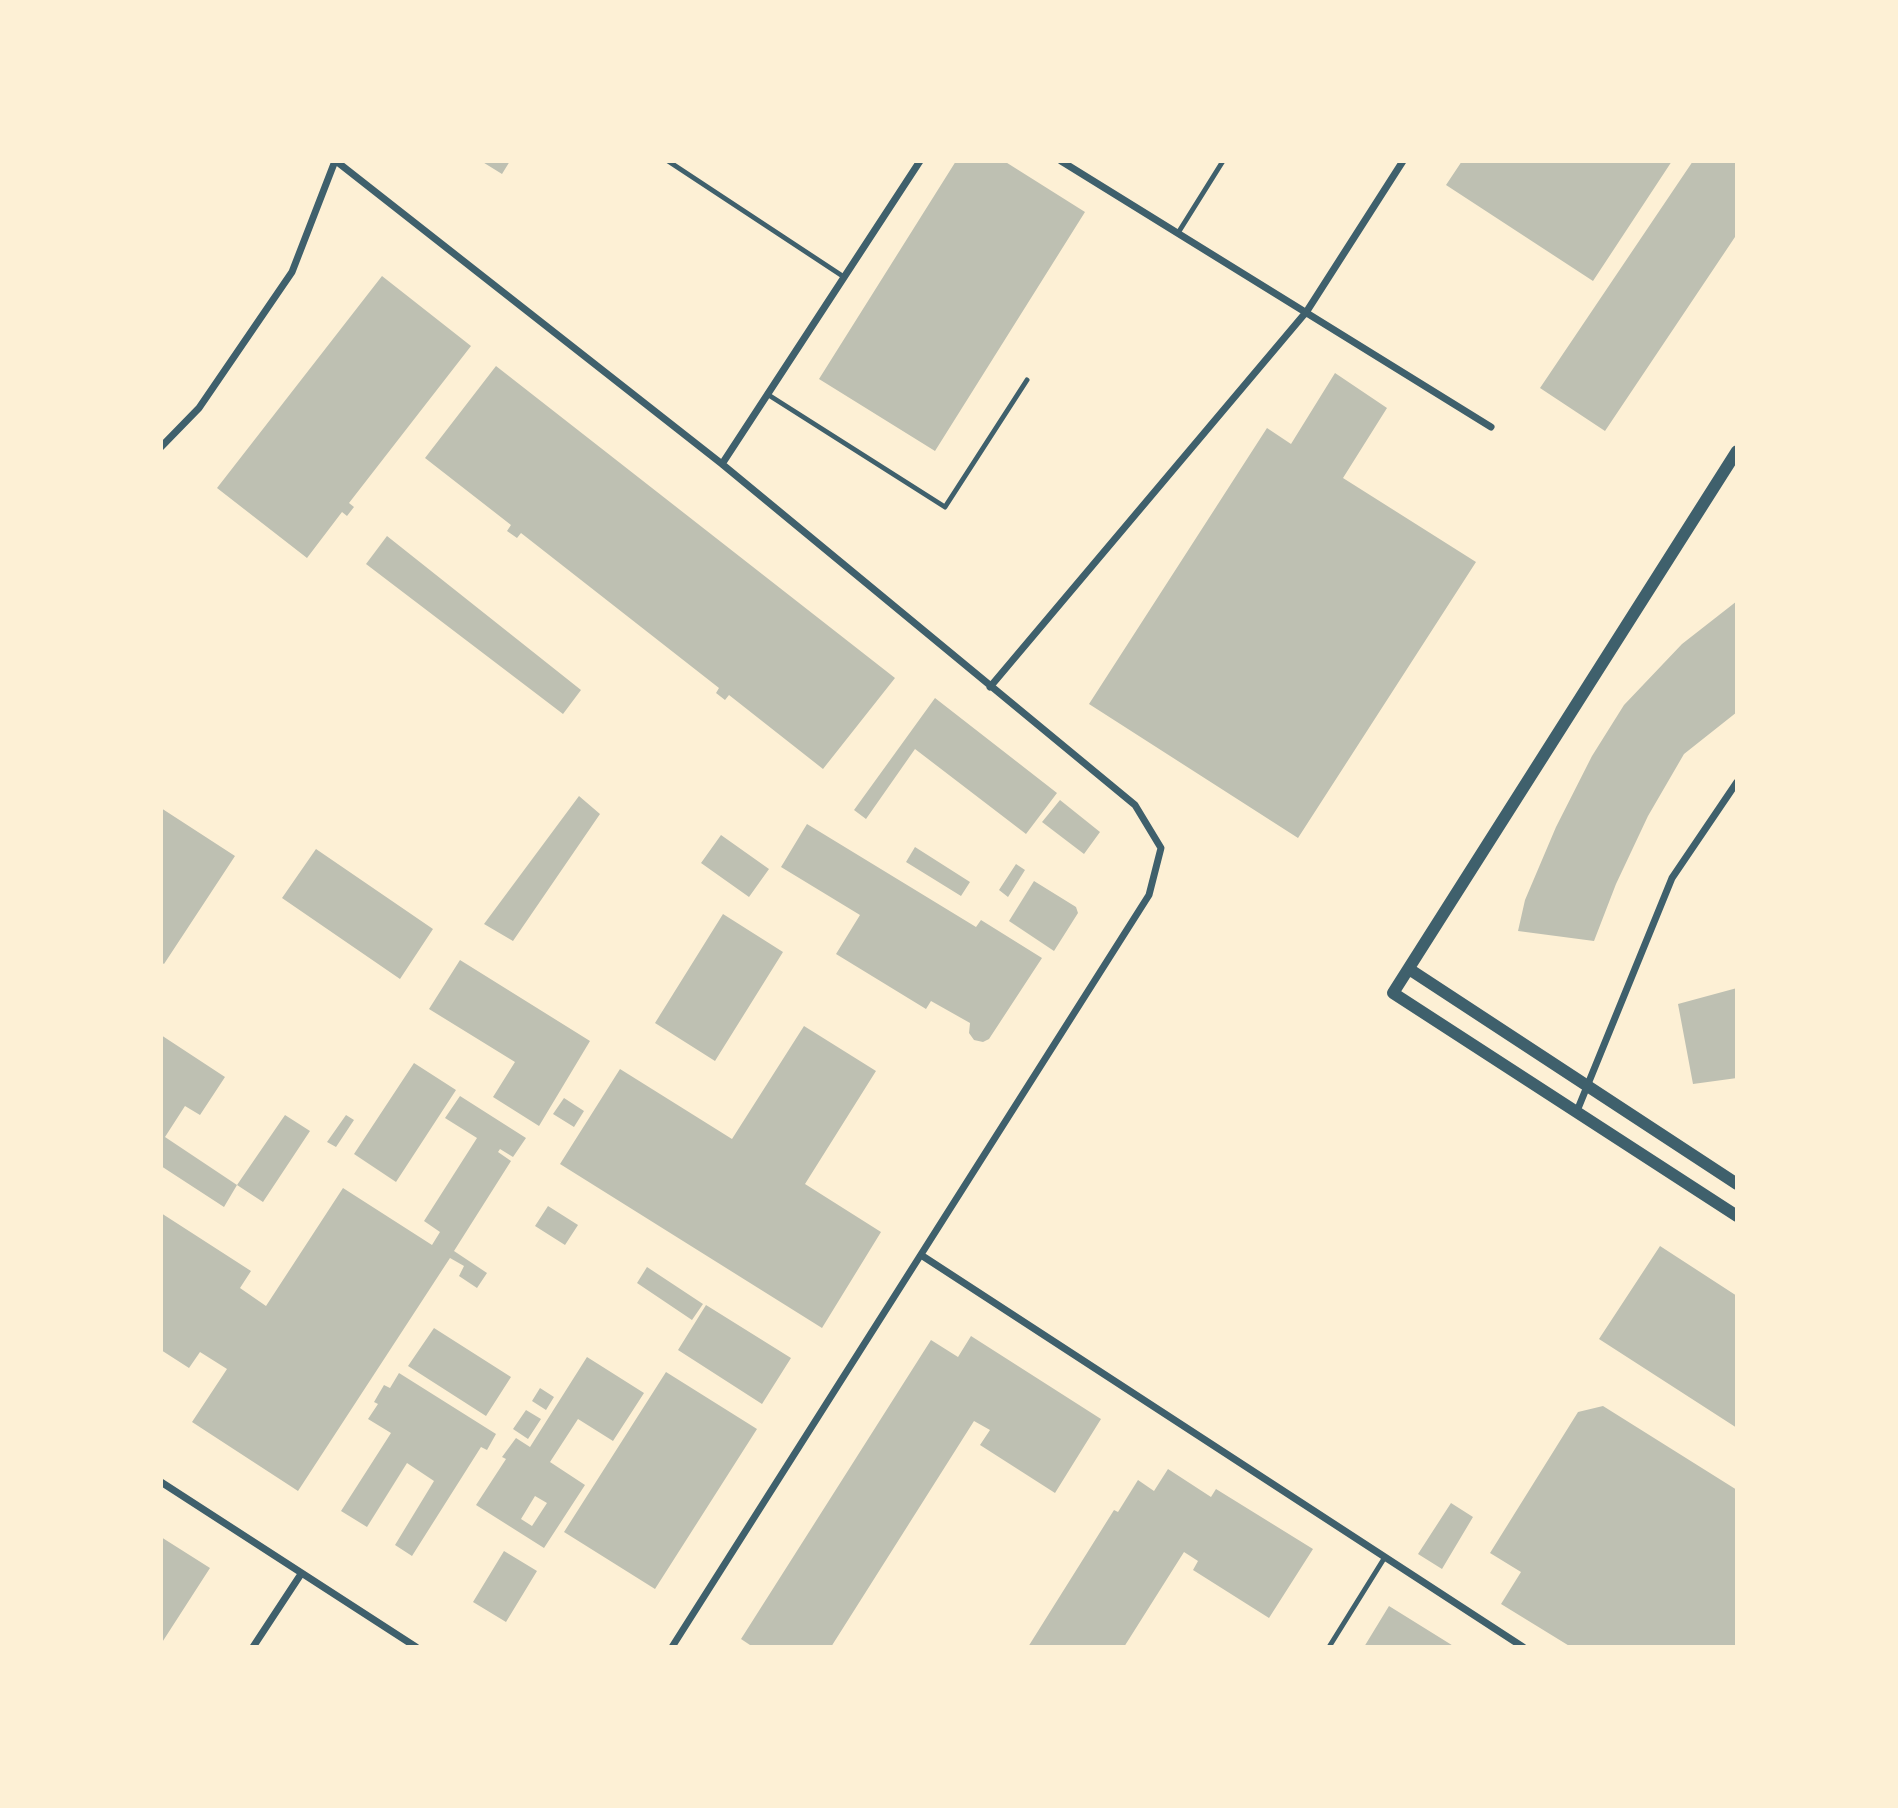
<!DOCTYPE html>
<style>
body{margin:0}
#map{position:relative;width:1898px;height:1808px;overflow:hidden;background:#fdf0d5;font-family:"Space Grotesk",sans-serif}
canvas{display:block}
.frame{position:absolute;inset:0;border:163px solid #fdf0d5;pointer-events:none}
</style>
<div id="map">
<canvas width="1898" height="1808"></canvas>
<div class="frame"></div>
</div>
<script>
const context = document.querySelector('canvas').getContext('2d');
context.lineJoin = 'round';
function fill(path, color) { context.fillStyle = color; context.fill(path, 'evenodd'); }
const poly = rows => new Path2D(rows.map(r => 'M' + r).join(''));
function stroke(path, color, width, dash) { context.strokeStyle = color; context.lineWidth = width; context.lineCap = dash ? 'butt' : 'round'; context.setLineDash(dash || []); context.stroke(path); }
fill(poly([
 [481,161,510,161,502,174],
 [956,161,1004,161,1085,212,935,451,819,379],
 [1462,161,1672,161,1593,281,1446,185],
 [1693,161,1737,161,1737,234,1605,431,1540,388],
 [382,276,471,346,349,503,354,507,347,516,342,512,307,558,217,488],
 [496,366,895,678,823,769,729,695,725,700,716,693,719,688,521,533,517,538,507,531,511,525,425,458],
 [1335,373,1387,408,1343,478,1476,562,1298,838,1089,704,1267,428,1291,444],
 [387,536,581,690,563,714,366,564],
 [1737,601,1737,712,1684,754,1648,816,1616,884,1594,941,1518,931,1525,900,1556,827,1592,756,1624,705,1682,644],
 [935,698,1057,793,1026,834,915,749,866,819,854,810],
 [579,796,600,814,513,941,484,924],
 [1060,800,1100,832,1084,854,1042,822],
 [161,808,235,856,164,964,161,962],
 [807,824,976,927,981,920,1042,958,989,1039,983,1042,974,1040,969,1033,970,1023,931,1001,926,1009,836,954,860,915,781,867],
 [721,835,769,869,749,897,701,863],
 [915,847,970,882,961,896,906,862],
 [316,849,433,929,400,979,282,898],
 [1016,864,1025,870,1008,897,999,890],
 [1034,881,1076,907,1078,913,1054,951,1009,921],
 [723,914,783,952,715,1061,655,1023],
 [460,960,590,1041,539,1126,493,1097,515,1062,429,1009],
 [1737,988,1737,1078,1693,1084,1678,1004],
 [804,1026,876,1071,805,1184,881,1232,822,1328,560,1164,620,1069,732,1139],
 [161,1035,225,1077,200,1115,185,1106,165,1137,237,1185,224,1207,161,1166],
 [414,1063,456,1090,396,1182,354,1154],
 [460,1096,526,1138,513,1157,500,1149,498,1152,511,1161,454,1251,487,1273,477,1288,459,1276,464,1266,450,1258,298,1491,192,1422,227,1369,200,1352,189,1368,161,1350,161,1213,251,1271,240,1288,266,1306,343,1188,432,1245,440,1232,424,1221,477,1138,445,1118],
 [564,1098,584,1111,574,1127,553,1114],
 [285,1115,310,1131,263,1202,237,1185],
 [346,1115,354,1120,336,1147,327,1142],
 [548,1206,578,1225,565,1245,535,1226],
 [1660,1246,1737,1296,1737,1428,1599,1339],
 [647,1267,703,1304,692,1320,637,1283],
 [706,1305,791,1358,762,1404,678,1350],
 [434,1328,511,1377,486,1416,408,1366],
 [971,1336,1101,1419,1055,1493,980,1445,990,1430,974,1421,831,1647,753,1647,741,1639,931,1340,958,1357],
 [587,1357,644,1393,613,1441,578,1419,550,1462,585,1485,544,1548,476,1505,506,1459,502,1457,516,1438,530,1447],
 [535,1496,547,1503,532,1526,521,1519],
 [666,1372,757,1429,655,1589,564,1532],
 [399,1373,496,1434,487,1450,481,1447,412,1556,395,1545,434,1481,407,1463,367,1527,341,1511,391,1433,368,1419,378,1404,374,1402,384,1385,390,1388],
 [540,1388,554,1397,546,1410,532,1401],
 [1603,1406,1737,1490,1737,1647,1571,1647,1501,1604,1521,1572,1490,1553,1578,1412],
 [526,1410,541,1419,528,1439,513,1429],
 [1168,1469,1211,1497,1216,1489,1313,1549,1269,1618,1193,1570,1198,1561,1184,1552,1124,1647,1028,1647,1114,1510,1118,1512,1138,1480,1154,1491],
 [1451,1503,1473,1517,1442,1569,1418,1554],
 [161,1537,210,1568,161,1644],
 [504,1551,537,1571,506,1622,473,1602],
 [1389,1606,1455,1647,1364,1647]
]), '#bec0b2');
stroke(poly([
 [668,161,844,277],
 [1178,233,1223,161],
 [767,394,945,507,1027,380],
 [1329,1647,1385,1557]
]), '#3f606c', 5);
stroke(poly([
 [336,161,722,464,1135,805,1161,848,1149,895,672,1647],
 [1061,161,1491,427],
 [161,447,199,408,292,272,335,161],
 [722,464,920,161],
 [990,687,1307,311,1403,161],
 [1577,1111,1672,878,1737,782],
 [921,1255,1523,1647],
 [161,1482,416,1647],
 [253,1647,301,1574]
]), '#3f606c', 7);
stroke(poly([
 [1737,451,1393,993,1737,1216],
 [1409,969,1737,1184]
]), '#3f606c', 12);
</script>
